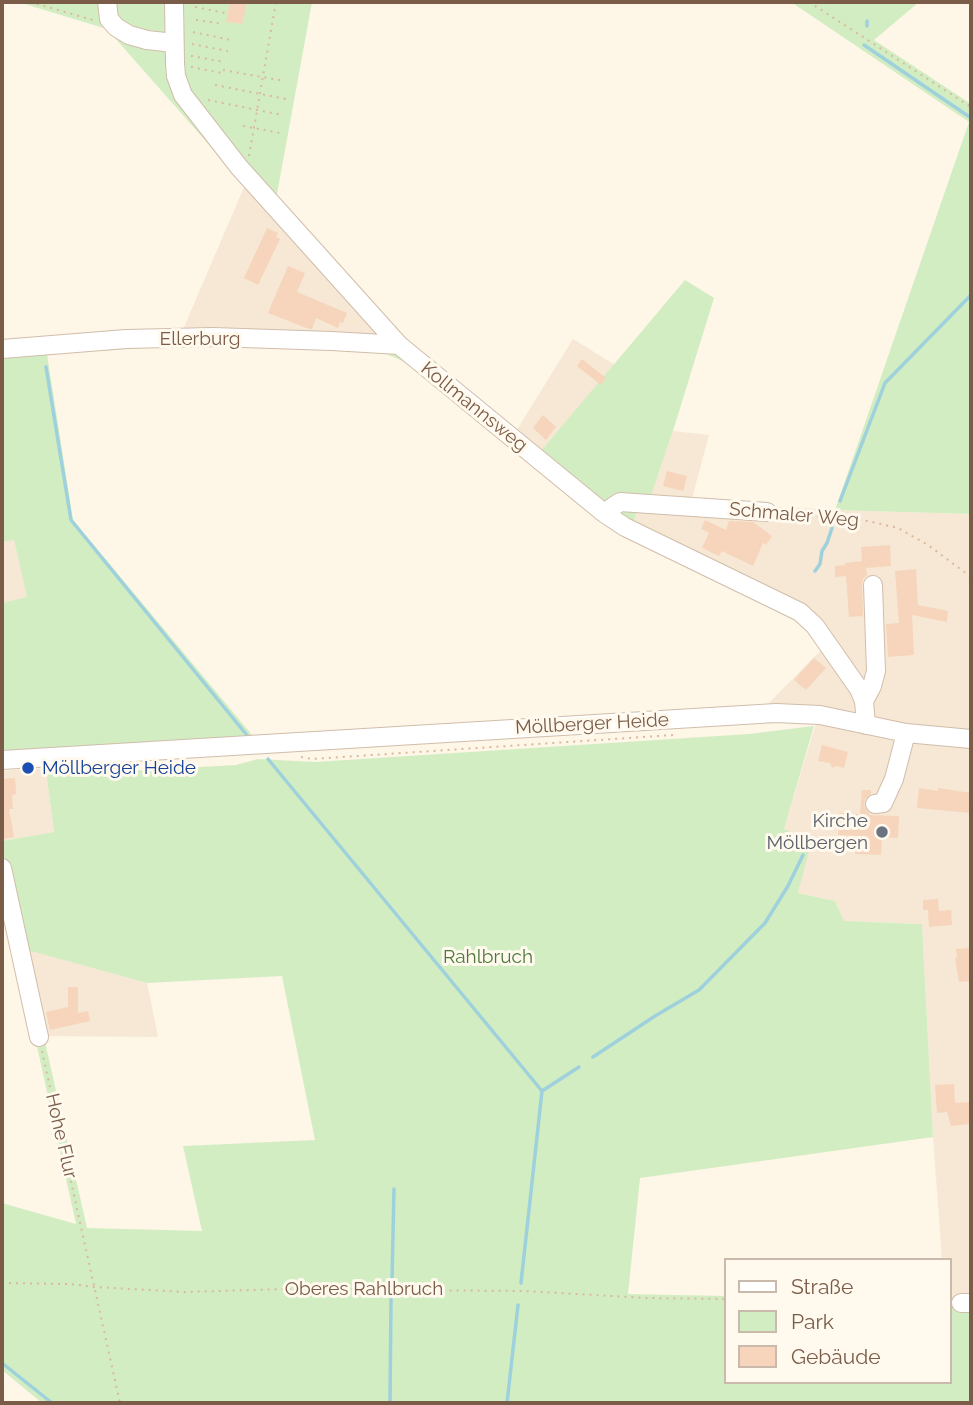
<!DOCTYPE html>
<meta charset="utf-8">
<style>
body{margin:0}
#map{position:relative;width:973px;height:1405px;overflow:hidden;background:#fef6e7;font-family:Raleway,sans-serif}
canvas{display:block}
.frame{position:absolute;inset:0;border:4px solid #7a5c48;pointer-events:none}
.legend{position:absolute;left:724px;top:1258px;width:228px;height:126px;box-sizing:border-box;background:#fff9ee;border:2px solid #cabaac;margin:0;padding:9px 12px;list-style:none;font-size:21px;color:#7a5c48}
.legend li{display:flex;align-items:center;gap:14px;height:35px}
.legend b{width:35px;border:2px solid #cabaac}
</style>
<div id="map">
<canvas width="973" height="1405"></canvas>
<div class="frame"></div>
<ul class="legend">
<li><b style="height:9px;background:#fff"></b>Straße</li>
<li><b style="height:19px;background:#d3edc3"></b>Park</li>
<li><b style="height:19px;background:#f6d5bc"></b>Gebäude</li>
</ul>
</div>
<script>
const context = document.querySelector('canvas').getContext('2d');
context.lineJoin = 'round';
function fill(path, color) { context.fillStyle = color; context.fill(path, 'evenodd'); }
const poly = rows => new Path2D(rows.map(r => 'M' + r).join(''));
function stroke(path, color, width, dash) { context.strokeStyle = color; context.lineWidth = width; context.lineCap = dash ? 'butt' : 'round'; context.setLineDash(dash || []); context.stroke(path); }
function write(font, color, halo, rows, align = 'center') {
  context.font = font + ' Raleway,sans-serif'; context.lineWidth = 6; context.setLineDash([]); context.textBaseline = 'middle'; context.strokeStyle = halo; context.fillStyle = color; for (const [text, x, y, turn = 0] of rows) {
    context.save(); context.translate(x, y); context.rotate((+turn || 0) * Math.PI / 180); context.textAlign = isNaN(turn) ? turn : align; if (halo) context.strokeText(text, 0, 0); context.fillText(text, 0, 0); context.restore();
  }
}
fill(poly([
 [245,185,375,333,374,336,181,334],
 [573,339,615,365,540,452,515,433],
 [673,431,709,435,691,502,835,510,971,514,971,1304,950,1305,950,1260,942,1260,933,1137,922,924,843,921,835,901,798,893,784,829,817,720,764,708,822,649,809,609,761,583,730,570,634,521,638,507,647,506],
 [14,540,28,598,2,603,2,542],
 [44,768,46,771,54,832,2,841,2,771],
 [23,948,147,983,158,1037,44,1036]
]), '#f6e8d4');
fill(poly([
 [18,2,312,2,277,194,273,197,402,337,540,452,685,280,714,298,673,431,647,507,638,507,634,521,730,570,761,583,809,609,822,620,834,639,807,629,794,616,624,536,594,517,408,363,386,354,358,350,181,346,47,354,73,520,253,736,2,751,2,603,27,597,14,540,2,542,2,346,373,336,375,333,107,29],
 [791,2,919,2,874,40,971,104,971,514,835,510,969,122],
 [814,726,784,829,811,843,798,893,835,901,844,921,922,924,933,1137,640,1178,628,1294,726,1296,726,1382,950,1382,950,1305,971,1304,971,1403,42,1403,2,1370,2,1203,76,1224,2,887,2,841,54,832,46,771,72,774,236,765,258,759,315,762,749,734],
 [24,949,147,983,282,976,315,1140,183,1146,202,1231,87,1228]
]), '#d3edc3');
stroke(poly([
 [867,26,867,21],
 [864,45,971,118],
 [46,367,71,520,250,739],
 [840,501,885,383,971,295],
 [815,571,820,564,822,551,827,543,832,528],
 [268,759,542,1091,521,1283],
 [593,1057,655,1016,699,990,765,923,788,886,803,855],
 [542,1091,579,1067],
 [392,1281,394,1189],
 [2,1363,52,1403],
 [390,1403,391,1299],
 [507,1403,518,1305]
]), '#9ed1dc', 3.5);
fill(poly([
 [230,2,247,2,242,24,226,22],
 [267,228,278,233,276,237,280,239,258,285,244,278],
 [288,266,305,273,297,292,347,313,343,323,340,322,338,328,316,318,312,329,309,329,268,313],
 [582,359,606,378,601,385,577,366],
 [543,415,556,427,546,440,533,428],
 [667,471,687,476,683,491,663,486],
 [705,520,726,530,729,521,753,522,772,536,766,545,763,543,753,566,722,551,719,556,702,548,709,533,701,529],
 [890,545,891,566,866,568,867,575,863,579,862,585,863,616,849,617,846,576,835,577,835,566,845,565,845,563,862,561,861,547],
 [916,569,918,605,948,611,947,622,912,615,914,655,888,657,886,624,899,623,895,571],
 [814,658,826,668,806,690,794,680],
 [822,745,848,752,844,768,837,766,832,768,830,763,818,761],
 [15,778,16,794,12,795,13,809,9,809,14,837,3,839,2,830,2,779],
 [919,788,938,791,938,788,971,793,971,813,917,808],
 [862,790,871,790,871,794,865,799,864,805,866,810,870,815,899,816,898,838,882,837,881,855,855,854,856,836,838,835,839,813,860,814],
 [938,899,939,911,951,910,952,925,929,927,928,910,923,910,923,900],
 [971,948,971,981,959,982,955,958,957,957,956,949],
 [68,987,78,987,78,1013,88,1011,90,1021,50,1030,46,1012,68,1007],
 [954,1084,955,1103,971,1102,971,1124,951,1126,947,1112,937,1113,935,1085]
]), '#f6d5bc');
const minor = poly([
 [107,2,109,19,116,27,129,35,147,40,174,43],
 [174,2,175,63,176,76,183,95,239,167,399,345,604,513,625,527,800,612,815,626,859,689,864,701,866,725],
 [2,349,126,339,213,337,332,341,399,345],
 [604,513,620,502,767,512],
 [864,701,872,686,876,671,873,585],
 [2,760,776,713,820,715,906,733,971,739],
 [875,804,883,803,894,779,906,733],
 [2,868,39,1037],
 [961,1303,971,1303]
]);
stroke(minor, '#d1bdab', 20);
stroke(poly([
 [30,2,93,20],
 [809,2,971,107],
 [195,7,225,13],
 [196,20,223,24],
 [193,32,231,40],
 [192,44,228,51],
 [191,56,225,62],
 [191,67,222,73],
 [223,70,285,81],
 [215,85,286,99],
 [208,100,282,115],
 [243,126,280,133],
 [249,156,276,2],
 [782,513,868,521,898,528,928,545,971,577],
 [301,757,312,759,673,735],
 [42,1051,120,1403],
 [2,1283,70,1284,95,1287,185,1292,284,1289,524,1291,647,1298,726,1299]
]), '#dbb89e', 2, [2, 5]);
stroke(minor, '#fff', 18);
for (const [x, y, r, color] of [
 [28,768,7,"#1a4fb4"],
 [882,832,7,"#6b7280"]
]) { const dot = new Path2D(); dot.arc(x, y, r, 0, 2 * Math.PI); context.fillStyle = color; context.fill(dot); stroke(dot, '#fff9ee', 2.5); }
write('19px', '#7a5c48', '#fff9ee', [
 ["Ellerburg",200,339],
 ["Kollmannsweg",474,407,39],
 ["Schmaler Weg",794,515,5],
 ["Möllberger Heide",592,724,-3],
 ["Hohe Flur",61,1136,77],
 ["Oberes Rahlbruch",364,1289]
]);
write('19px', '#164399', '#fff9ee', [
 ["Möllberger Heide",42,768]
], 'left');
write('19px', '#5b616d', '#fff9ee', [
 ["Kirche",868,821],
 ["Möllbergen",868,843]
], 'right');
write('19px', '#4d7a3c', '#fff9ee', [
 ["Rahlbruch",488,957]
]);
</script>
